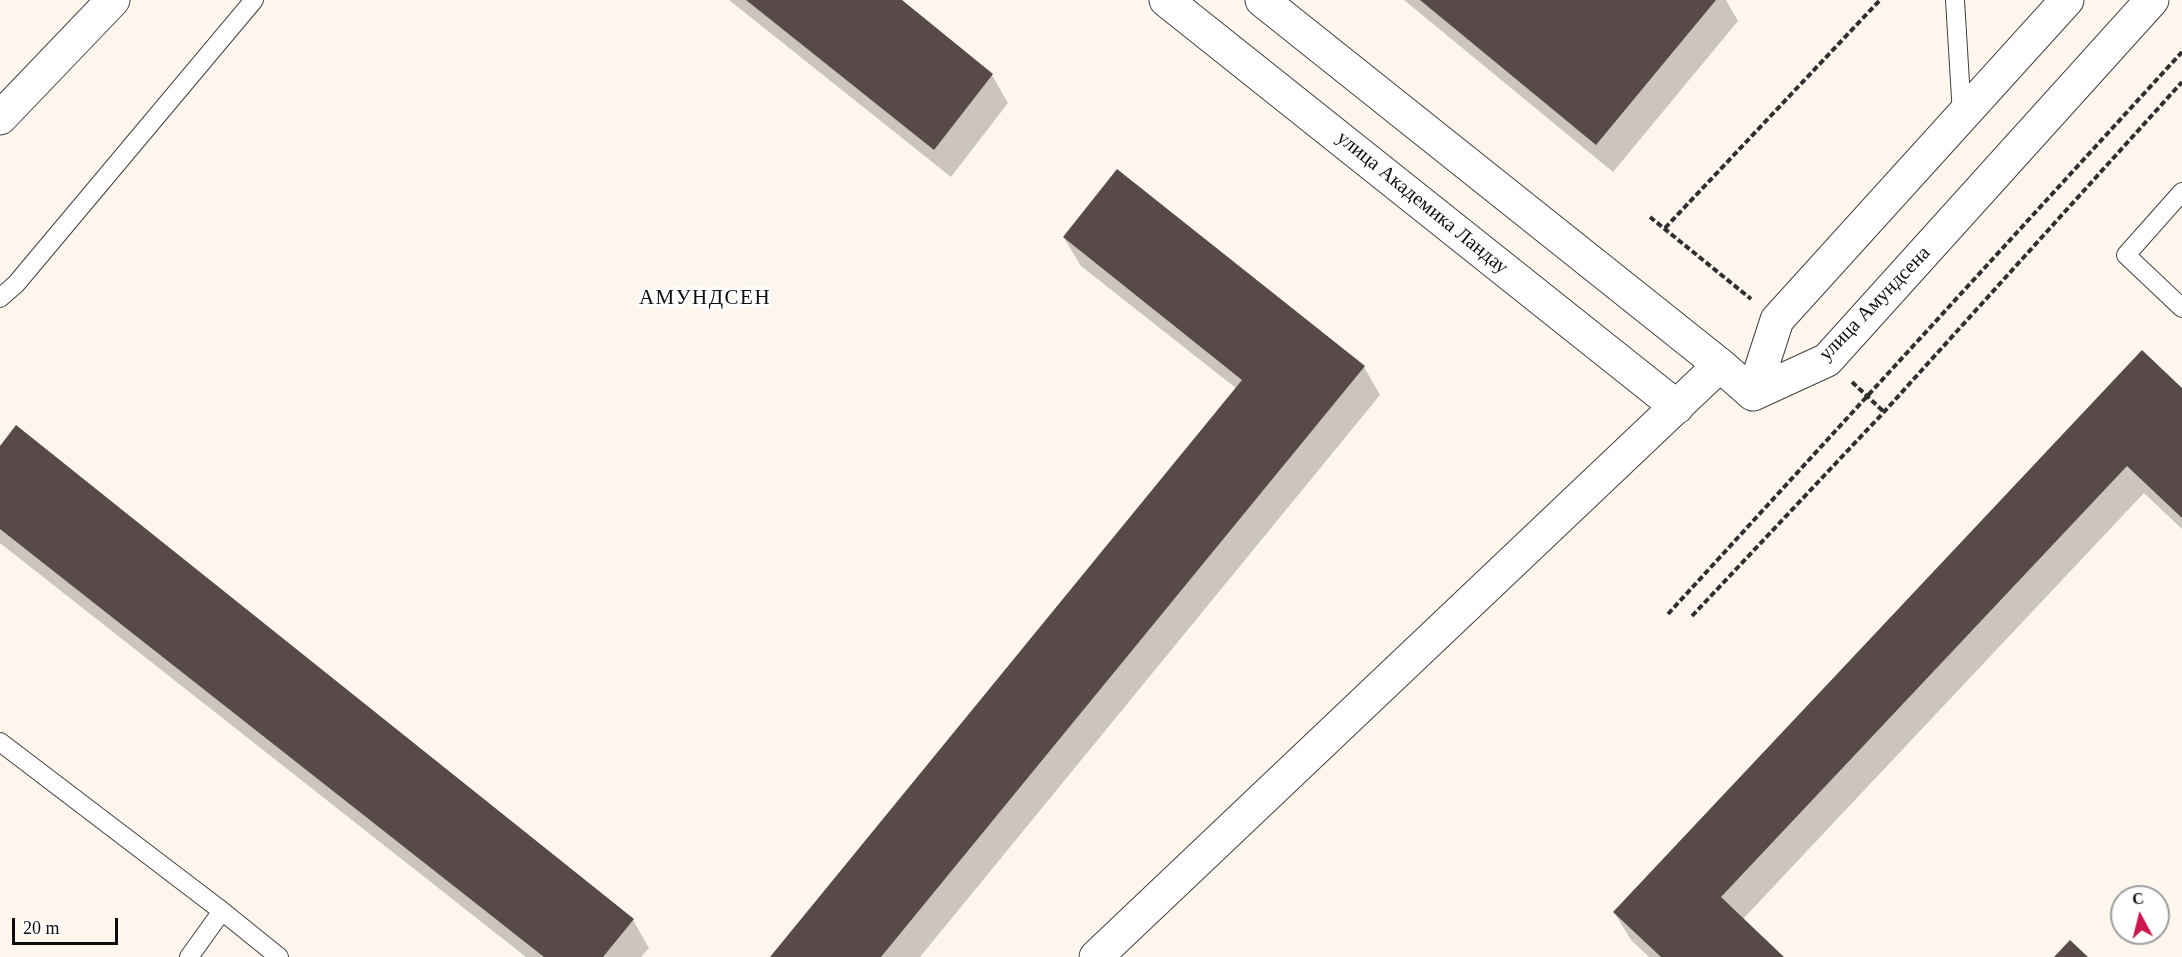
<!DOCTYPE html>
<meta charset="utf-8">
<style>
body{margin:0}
#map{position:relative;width:2182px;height:957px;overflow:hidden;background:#fff7ee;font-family:Georgia,serif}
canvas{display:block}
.north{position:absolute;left:2110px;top:885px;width:60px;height:60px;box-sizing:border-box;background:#fff;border:2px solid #9e9e9e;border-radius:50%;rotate:353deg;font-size:16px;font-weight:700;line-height:24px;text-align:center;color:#0d0d0d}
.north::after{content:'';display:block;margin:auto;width:21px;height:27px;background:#cc164e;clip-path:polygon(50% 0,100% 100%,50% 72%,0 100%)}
.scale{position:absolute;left:12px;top:918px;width:106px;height:27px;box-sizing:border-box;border:3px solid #0d0d0d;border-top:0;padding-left:8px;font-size:18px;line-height:21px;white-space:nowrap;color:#0d0d0d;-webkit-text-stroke:4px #fff;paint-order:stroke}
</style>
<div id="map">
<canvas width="2182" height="957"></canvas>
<div class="north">С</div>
<div class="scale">20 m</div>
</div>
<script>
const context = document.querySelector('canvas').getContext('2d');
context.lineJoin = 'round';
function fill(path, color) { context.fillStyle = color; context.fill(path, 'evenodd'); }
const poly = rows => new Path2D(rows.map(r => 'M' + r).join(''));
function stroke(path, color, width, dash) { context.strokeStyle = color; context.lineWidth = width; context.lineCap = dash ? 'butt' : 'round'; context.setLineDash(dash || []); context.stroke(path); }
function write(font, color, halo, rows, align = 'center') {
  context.font = font + ' Georgia,serif'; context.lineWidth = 6; context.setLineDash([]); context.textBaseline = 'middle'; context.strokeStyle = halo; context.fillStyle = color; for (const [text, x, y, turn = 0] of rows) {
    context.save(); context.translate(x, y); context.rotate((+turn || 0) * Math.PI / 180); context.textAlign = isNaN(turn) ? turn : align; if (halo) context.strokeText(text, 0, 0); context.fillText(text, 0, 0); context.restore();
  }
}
fill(poly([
 [729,0,900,0,992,75,1008,103,951,177],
 [1404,0,1726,0,1738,21,1613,172],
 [1064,238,1364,367,1380,395,920,957,771,957,1237,389,1081,266],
 [2182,390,2182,529,2144,493,1742,920,1782,957,1649,957,1631,940,1614,912],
 [0,449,633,920,649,948,641,957,526,957,0,543]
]), '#0003');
fill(poly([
 [746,0,902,0,993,74,934,150],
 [1420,0,1716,0,1596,145],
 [1117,169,1365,366,881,957,770,957,1242,380,1063,237],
 [2142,350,2182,388,2182,518,2127,466,1721,897,1784,957,1661,957,1613,912],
 [16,425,634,919,603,957,544,957,0,529,0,446],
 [2070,940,2088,957,2054,957]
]), '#574a49');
const service = poly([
 [1955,0,1962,115],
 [2182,192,2126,255,2182,308],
 [0,298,16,284,254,0],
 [0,742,222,911,279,957],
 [189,957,222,911]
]);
const minor = poly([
 [1166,0,1677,407],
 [1262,0,1720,365],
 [0,118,113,0],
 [1753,394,1827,360,2152,0],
 [1753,394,1777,320,2067,0],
 [1096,957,1720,365,1753,394]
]);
stroke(service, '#404040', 20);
stroke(minor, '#404040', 35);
stroke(poly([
 [1650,217,1751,299],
 [1665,228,1880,0],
 [1852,382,1884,412],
 [1668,614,2182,52],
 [1692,616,1884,412,2182,82]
]), '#2f2f2f', 4, [6, 3]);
stroke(service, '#fff', 18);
stroke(minor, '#fff', 33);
write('20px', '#0d0d0d', '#fff', [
 ["улица Академика Ландау",1422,203,39],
 ["улица Амундсена",1875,304,-46]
]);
context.letterSpacing = '1.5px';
write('21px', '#0d0d0d', '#fff', [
 ["АМУНДСЕН",705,298]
]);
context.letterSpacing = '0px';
</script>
